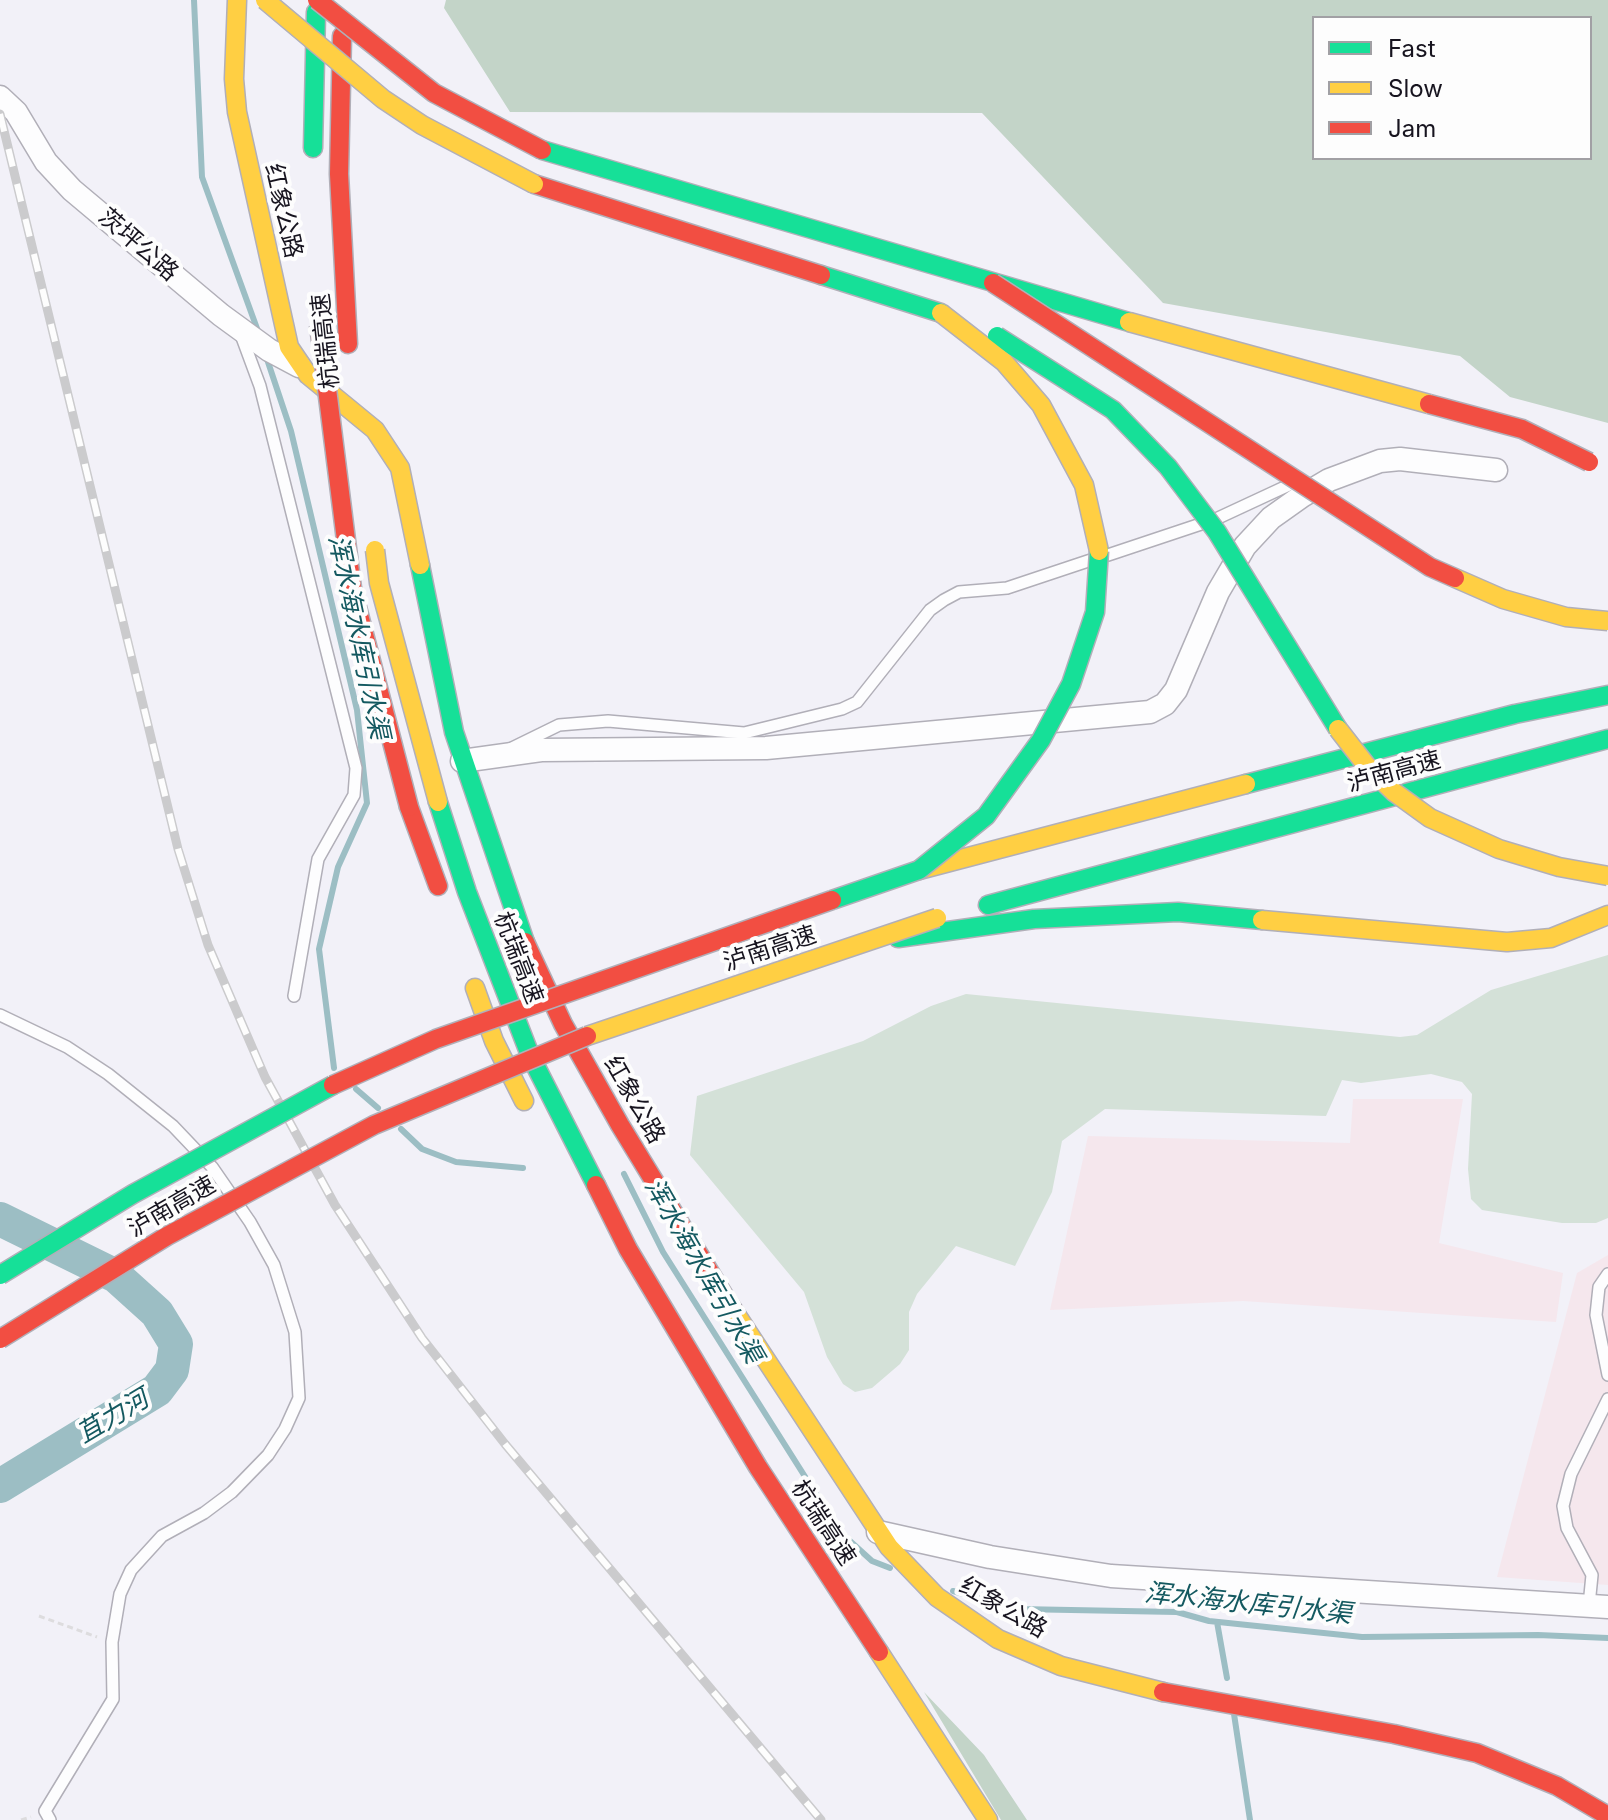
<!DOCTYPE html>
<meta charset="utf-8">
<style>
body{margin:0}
#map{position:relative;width:1608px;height:1820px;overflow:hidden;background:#f2f1f8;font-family:Inter,sans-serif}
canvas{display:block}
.legend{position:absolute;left:1312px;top:16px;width:280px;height:144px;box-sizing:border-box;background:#fdfdfd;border:2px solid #a1a0a4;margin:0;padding:10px 14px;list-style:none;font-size:24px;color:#17141f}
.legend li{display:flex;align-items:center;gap:16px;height:40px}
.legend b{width:40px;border:2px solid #a1a0a4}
</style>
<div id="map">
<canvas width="1608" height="1820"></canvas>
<ul class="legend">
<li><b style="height:10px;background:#16e098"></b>Fast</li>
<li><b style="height:10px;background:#ffcf43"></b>Slow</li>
<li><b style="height:10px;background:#f24e42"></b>Jam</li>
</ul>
</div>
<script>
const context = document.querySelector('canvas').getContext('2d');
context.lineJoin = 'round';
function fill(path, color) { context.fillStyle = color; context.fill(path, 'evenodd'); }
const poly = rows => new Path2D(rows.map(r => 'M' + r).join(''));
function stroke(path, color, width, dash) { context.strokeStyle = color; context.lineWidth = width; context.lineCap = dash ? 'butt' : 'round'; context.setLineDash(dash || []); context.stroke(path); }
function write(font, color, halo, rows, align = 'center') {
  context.font = font + ' Inter,"Noto Sans SC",sans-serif'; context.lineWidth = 8; context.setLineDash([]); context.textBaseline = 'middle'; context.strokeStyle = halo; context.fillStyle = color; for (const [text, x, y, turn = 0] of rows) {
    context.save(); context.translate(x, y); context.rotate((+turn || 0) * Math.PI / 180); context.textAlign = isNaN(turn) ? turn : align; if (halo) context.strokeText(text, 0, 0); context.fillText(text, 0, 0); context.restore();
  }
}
fill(poly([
 [1353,1099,1463,1099,1439,1243,1563,1273,1556,1322,1243,1301,1050,1310,1088,1136,1350,1143],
 [1608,1255,1608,1585,1497,1577,1577,1273]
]), '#f5e7ed');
fill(poly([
 [1608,955,1608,1218,1596,1223,1562,1223,1482,1210,1471,1199,1468,1169,1472,1094,1462,1082,1431,1074,1361,1083,1342,1080,1326,1116,1105,1109,1062,1141,1052,1192,1015,1266,956,1246,917,1294,909,1312,909,1350,900,1364,872,1388,855,1392,843,1384,827,1357,804,1292,690,1155,697,1096,863,1041,931,1006,966,994,1400,1037,1417,1035,1491,990]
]), '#d4e1d8');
fill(poly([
 [446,0,1608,0,1608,423,1510,397,1460,356,1163,303,982,113,510,112,444,8],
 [1314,18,1590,18,1590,158,1314,158],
 [924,1692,984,1755,1027,1820,1001,1820]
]), '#c3d4c8');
stroke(poly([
 [194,0,202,177,259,334],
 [266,356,291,431,357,710,367,803,338,867,319,949,334,1068],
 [356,1089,378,1108],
 [401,1129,422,1149,456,1162,523,1168],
 [624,1174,663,1252,840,1532,872,1561,890,1568],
 [953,1591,1018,1609,1177,1612,1209,1621,1362,1637,1538,1635,1608,1638],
 [1217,1622,1227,1678],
 [1234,1714,1250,1820]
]), '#9cbec4', 6);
stroke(poly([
 [0,1219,116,1276,157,1313,176,1344,172,1370,157,1390,0,1486]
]), '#9cbec4', 34);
const lane = poly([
 [240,332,260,386,356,768,354,795,318,859,294,996],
 [1218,518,1289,485],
 [1108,555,1201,524],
 [510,749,559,725,608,721,744,733,842,709,857,702,930,610,944,600,959,592,1007,588,1091,560],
 [0,1015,67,1047,108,1074,173,1126,212,1167,250,1222,274,1265,295,1332,299,1398,285,1429,268,1455,232,1492,204,1513,162,1536,131,1570,120,1594,112,1642,113,1699,45,1811,50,1820],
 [1608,1274,1599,1287,1596,1315,1608,1375],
 [1589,1605,1592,1575,1567,1528,1563,1506,1571,1474,1608,1399]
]);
const street = poly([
 [0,97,16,112,46,162,72,190,221,315,269,350,299,366],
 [462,761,541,750,766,748,1150,712,1165,704,1176,690,1218,592,1245,546,1271,518,1302,496,1329,480,1380,461,1400,459,1496,470],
 [878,1532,990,1557,1111,1576,1608,1607]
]);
const fast = poly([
 [313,148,316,12],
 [542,150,1129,322],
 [821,275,941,313],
 [420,565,454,732,525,942],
 [1246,784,1515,714,1608,695],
 [438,802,467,892,530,1055,596,1185],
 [988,905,1608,739],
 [898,938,1034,919,1178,912,1262,920]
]);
const slow = poly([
 [237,0,234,79,237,112,289,347,308,375,375,430,400,468,420,565],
 [919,870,1246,784],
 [1262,920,1507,942,1551,938,1608,915],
 [475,988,494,1041,524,1101],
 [726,1299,889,1547,937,1597,998,1639,1061,1666,1163,1692],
 [879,1652,988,1820]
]);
const jam = poly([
 [342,36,339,174,348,344],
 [534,184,821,275],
 [409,807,438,886],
 [525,942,563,1024,620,1125,726,1299],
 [596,1185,628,1249,758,1467,879,1652],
 [1163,1692,1394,1734,1477,1753,1557,1786,1608,1816]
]);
stroke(lane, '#b1afb8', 14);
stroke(street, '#b1afb8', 25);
stroke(fast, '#b1afb8', 21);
stroke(slow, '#b1afb8', 21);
stroke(jam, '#b1afb8', 21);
stroke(poly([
 [39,1616,97,1637],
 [21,1820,31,1817]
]), '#dddcde', 3, [6, 4]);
stroke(lane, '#fdfdfe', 11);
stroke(street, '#fdfdfe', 22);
stroke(fast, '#16e098', 18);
stroke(slow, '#ffcf43', 18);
stroke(jam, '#f24e42', 18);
const rail = poly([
 [0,114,178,849,208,945,265,1077,335,1205,422,1338,505,1444,821,1820]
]);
stroke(rail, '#cbcbcd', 9);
stroke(rail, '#fdfdfd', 6, [18]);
const fastBridge = poly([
 [997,336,1113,410,1168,467,1217,532,1338,729],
 [832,900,919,870,986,816,1041,740,1071,684,1095,612,1099,551],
 [0,1275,133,1194,333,1085]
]);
const slowBridge = poly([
 [265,0,383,99,422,125,534,184],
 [941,313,1004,362,1041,405,1084,485,1099,551],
 [1129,322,1429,404],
 [375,550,379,583,438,802],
 [1455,578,1503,599,1566,617,1608,621],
 [1338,729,1366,765,1394,792,1430,818,1499,849,1559,867,1608,876],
 [587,1036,937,918]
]);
const jamBridge = poly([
 [317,0,434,93,542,150],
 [993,283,1430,567,1455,578],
 [319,325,352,588,409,807],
 [1429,404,1522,429,1589,462],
 [333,1085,436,1039,832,900],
 [0,1339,167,1236,374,1125,587,1036]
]);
stroke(fastBridge, '#b1afb8', 21, []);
stroke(slowBridge, '#b1afb8', 21, []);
stroke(jamBridge, '#b1afb8', 21, []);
stroke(fastBridge, '#16e098', 18);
stroke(slowBridge, '#ffcf43', 18);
stroke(jamBridge, '#f24e42', 18);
write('24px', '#17141f', '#fdfdfd', [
 ["红象公路",283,211,77],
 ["茨坪公路",138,245,41],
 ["杭瑞高速",326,341,-96],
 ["泸南高速",1394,772,-15],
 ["泸南高速",770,949,-18],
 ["杭瑞高速",518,958,69],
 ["红象公路",634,1100,60],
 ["泸南高速",172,1207,-30],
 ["杭瑞高速",823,1523,57],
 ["红象公路",1003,1608,30]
]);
write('italic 26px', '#145960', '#fdfdfd', [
 ["浑水海水库引水渠",358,637,78],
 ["浑水海水库引水渠",703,1271,60],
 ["苴力河",113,1417,-31],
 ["浑水海水库引水渠",1248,1604,6]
]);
</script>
